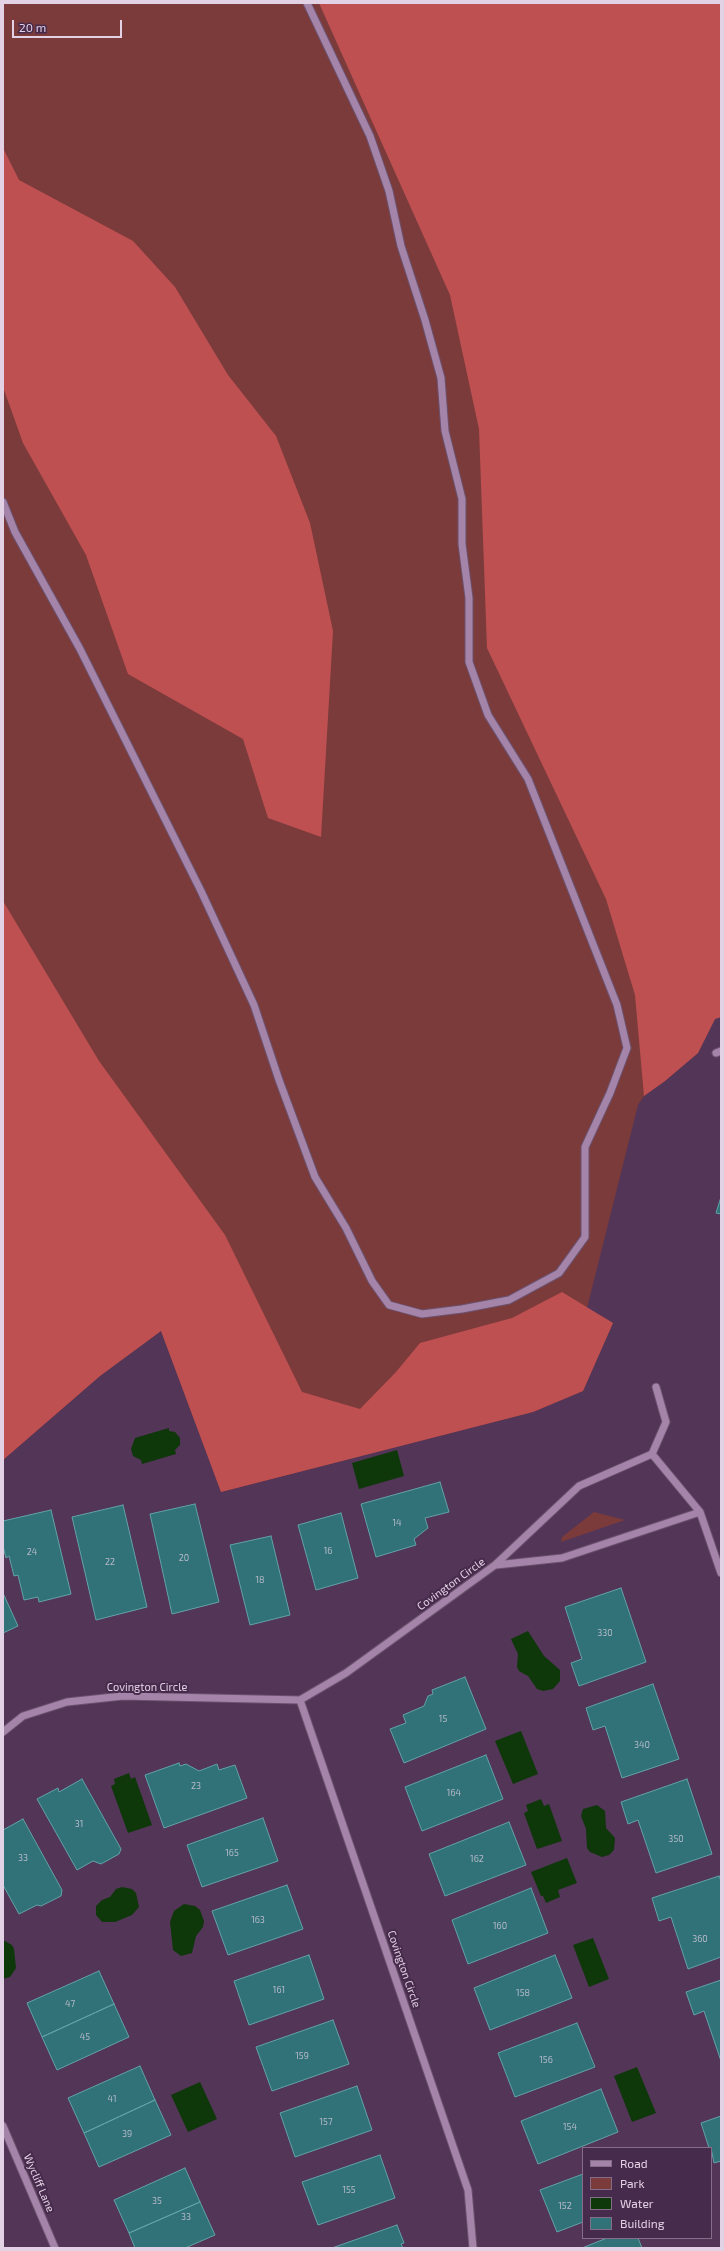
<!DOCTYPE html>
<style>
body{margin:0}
#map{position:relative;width:724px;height:2251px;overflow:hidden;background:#523557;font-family:"Exo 2",sans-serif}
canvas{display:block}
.frame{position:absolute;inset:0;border:4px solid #e3d1e5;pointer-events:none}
.legend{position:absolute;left:582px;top:2147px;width:130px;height:92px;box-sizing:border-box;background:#472b4c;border:1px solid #856d89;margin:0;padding:5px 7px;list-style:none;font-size:12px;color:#e3d1e5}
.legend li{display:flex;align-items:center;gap:8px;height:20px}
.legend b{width:20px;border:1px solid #856d89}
.scale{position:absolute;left:12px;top:20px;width:110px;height:18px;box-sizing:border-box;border:2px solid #e3d1e5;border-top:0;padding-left:5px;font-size:12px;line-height:14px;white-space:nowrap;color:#e3d1e5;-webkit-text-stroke:3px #472b4c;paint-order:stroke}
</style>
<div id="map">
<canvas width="724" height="2251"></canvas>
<div class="frame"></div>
<ul class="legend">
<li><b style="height:5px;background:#a584aa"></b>Road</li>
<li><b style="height:11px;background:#7c3b3b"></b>Park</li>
<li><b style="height:11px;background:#0e370a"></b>Water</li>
<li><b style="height:11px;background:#307277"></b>Building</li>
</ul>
<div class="scale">20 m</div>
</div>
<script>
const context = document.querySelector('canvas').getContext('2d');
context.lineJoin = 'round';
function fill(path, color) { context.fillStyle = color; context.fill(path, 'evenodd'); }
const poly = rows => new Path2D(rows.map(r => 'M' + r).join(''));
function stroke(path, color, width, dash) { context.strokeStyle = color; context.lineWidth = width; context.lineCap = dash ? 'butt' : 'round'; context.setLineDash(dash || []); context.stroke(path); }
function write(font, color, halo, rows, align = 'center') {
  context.font = font + ' "Exo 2",sans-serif'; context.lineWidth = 4; context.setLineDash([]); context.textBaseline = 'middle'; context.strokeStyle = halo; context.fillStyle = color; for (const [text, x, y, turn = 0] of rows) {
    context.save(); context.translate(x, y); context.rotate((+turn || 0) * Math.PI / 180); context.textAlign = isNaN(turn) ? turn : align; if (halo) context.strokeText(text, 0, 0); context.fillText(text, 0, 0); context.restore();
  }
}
fill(poly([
 [3,3,721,3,721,1017,715,1019,698,1053,665,1081,644,1096,638,1105,587,1308,613,1323,583,1391,533,1412,221,1492,161,1331,100,1376,3,1460],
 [594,1512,625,1520,561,1542,562,1537]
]), '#7c3b3b');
fill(poly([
 [319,3,721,3,721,1017,715,1019,698,1053,665,1081,644,1096,635,995,606,899,487,648,479,429,450,295],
 [3,148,19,180,133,241,175,287,228,375,276,436,310,523,333,631,321,837,268,818,243,739,128,674,86,555,23,443,3,387],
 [3,901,99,1061,225,1235,302,1392,360,1409,396,1372,420,1343,512,1318,562,1292,613,1323,583,1391,533,1412,221,1492,161,1331,100,1376,3,1460]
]), '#bf5052');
fill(poly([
 [169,1428,169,1431,175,1432,180,1438,180,1445,175,1450,176,1454,142,1464,141,1460,133,1456,131,1449,135,1438],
 [397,1450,404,1476,359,1489,352,1463],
 [528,1631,544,1656,560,1670,560,1681,553,1689,543,1691,537,1689,528,1676,519,1671,517,1667,518,1654,511,1639],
 [521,1731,538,1774,513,1784,495,1741],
 [129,1773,131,1779,135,1777,152,1825,128,1833,111,1786,115,1784,114,1779],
 [541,1799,544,1806,549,1804,562,1841,537,1849,524,1813,528,1811,526,1805],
 [597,1805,605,1811,606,1828,615,1838,614,1850,609,1855,602,1857,590,1852,587,1848,586,1829,581,1816,583,1809],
 [567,1858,577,1883,558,1890,560,1897,546,1903,543,1896,541,1896,531,1872],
 [122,1887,132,1889,136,1893,139,1907,132,1915,115,1922,102,1922,96,1915,96,1906,102,1900,110,1897,116,1889],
 [184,1904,195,1906,200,1910,204,1921,203,1927,196,1936,192,1953,181,1956,173,1950,170,1922,174,1911],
 [593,1938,609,1979,589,1987,573,1945],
 [3,1940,12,1945,14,1949,16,1968,10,1977,3,1979],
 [637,2067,656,2113,632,2122,614,2076],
 [200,2082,217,2119,188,2132,171,2095]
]), '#0e370a');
const building = poly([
 [721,1197,721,1214,716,1213,721,1197],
 [440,1482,449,1512,425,1518,428,1528,414,1539,416,1545,376,1557,361,1504,440,1482],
 [195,1504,219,1602,172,1614,150,1514,195,1504],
 [123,1505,147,1607,96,1620,72,1517,123,1505],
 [51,1510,71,1594,39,1602,38,1597,24,1600,18,1575,14,1576,9,1556,6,1558,3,1546,3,1521,51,1510],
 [341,1513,358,1578,316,1590,298,1525,341,1513],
 [271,1536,290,1615,250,1625,230,1545,271,1536],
 [621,1588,646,1662,579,1686,571,1663,582,1659,565,1607,621,1588],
 [3,1593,18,1626,3,1633,3,1593],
 [465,1677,486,1729,404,1763,390,1729,406,1723,403,1715,424,1706,428,1696,433,1694,432,1690,465,1677],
 [653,1684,679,1759,622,1778,605,1726,593,1730,586,1708,653,1684],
 [486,1755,503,1799,422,1831,405,1787,486,1755],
 [179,1763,180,1766,186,1764,199,1771,217,1764,219,1770,235,1765,247,1798,164,1828,145,1775,179,1763],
 [82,1779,121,1849,119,1854,101,1864,93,1861,77,1870,37,1799,58,1788,59,1792,82,1779],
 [687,1779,712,1854,656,1873,638,1820,628,1824,621,1802,687,1779],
 [263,1818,278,1861,202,1887,187,1845,263,1818],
 [23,1819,62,1890,61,1896,41,1906,37,1905,19,1914,3,1885,3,1830,23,1819],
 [509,1822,526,1865,445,1896,429,1854,509,1822],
 [719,1876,721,1881,721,1957,688,1969,671,1917,659,1921,652,1898,719,1876],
 [287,1885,303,1929,228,1955,212,1911,287,1885],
 [531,1888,548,1933,468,1964,452,1920,531,1888],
 [309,1955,324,1999,249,2025,234,1981,309,1955],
 [555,1955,572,1998,490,2030,474,1988,555,1955],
 [99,1971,114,2004,42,2037,27,2003,99,1971],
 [721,1980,721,2061,704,2011,694,2015,686,1992,721,1980],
 [114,2004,129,2037,57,2070,42,2037,114,2004],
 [333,2020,349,2064,272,2091,256,2047,333,2020],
 [577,2023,595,2067,515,2097,498,2053,577,2023],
 [140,2066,155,2100,84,2133,68,2098,140,2066],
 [357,2086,372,2130,295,2157,280,2113,357,2086],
 [601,2089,618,2132,538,2164,521,2121,601,2089],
 [155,2100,171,2135,99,2167,84,2133,155,2100],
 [721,2116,721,2161,714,2163,711,2148,709,2148,701,2123,721,2116],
 [380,2155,395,2198,318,2225,302,2182,380,2155],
 [185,2168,200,2202,129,2233,114,2200,185,2168],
 [583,2174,583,2222,557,2232,540,2190,583,2174],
 [200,2202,215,2235,185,2248,135,2248,129,2233,200,2202],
 [397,2225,404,2243,401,2244,403,2248,332,2248,397,2225],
 [607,2238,638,2238,642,2248,582,2248,607,2238]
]);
fill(building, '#307277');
stroke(building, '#62a3a8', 1);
const minor = poly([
 [3,502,15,532,80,649,201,891,254,1005,279,1080,315,1177,346,1228,372,1281,389,1305,422,1314,462,1309,509,1300,559,1273,585,1237,585,1147,610,1093,627,1048,617,1005,528,779,488,715,469,662,469,598,462,544,462,499,445,431,441,378,425,320,401,246,389,191,370,136,307,3],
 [716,1053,721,1051],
 [656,1387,666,1422,652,1454,700,1512,721,1573],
 [496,1565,562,1558,700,1512],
 [300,1700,468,2190,473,2248],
 [3,1732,23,1716,67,1702,123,1696,300,1700,346,1673,495,1565,579,1486,652,1454],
 [3,2126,55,2248]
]);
stroke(minor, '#6b526e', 9);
stroke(minor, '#a584aa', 7);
write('9px', '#b6b9ca', null, [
 ["14",397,1523],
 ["16",328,1551],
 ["24",32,1552],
 ["20",184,1558],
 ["22",110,1562],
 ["18",260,1580],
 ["330",605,1633],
 ["15",443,1719],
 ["340",642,1745],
 ["23",196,1786],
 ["164",454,1793],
 ["31",79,1824],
 ["350",676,1839],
 ["165",232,1853],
 ["33",23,1858],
 ["162",477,1859],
 ["163",258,1920],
 ["160",500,1926],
 ["360",700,1939],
 ["161",279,1990],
 ["158",523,1993],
 ["47",70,2004],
 ["45",85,2037],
 ["159",302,2056],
 ["156",546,2060],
 ["41",112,2099],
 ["157",326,2122],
 ["154",570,2127],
 ["39",127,2134],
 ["155",349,2190],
 ["35",157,2201],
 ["152",565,2206],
 ["33",186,2217]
]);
write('11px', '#e3d1e5', '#472b4c', [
 ["Covington Circle",451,1584,-36],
 ["Covington Circle",147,1687],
 ["Covington Circle",404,1969,71],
 ["Wycliff Lane",39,2183,67]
]);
</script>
